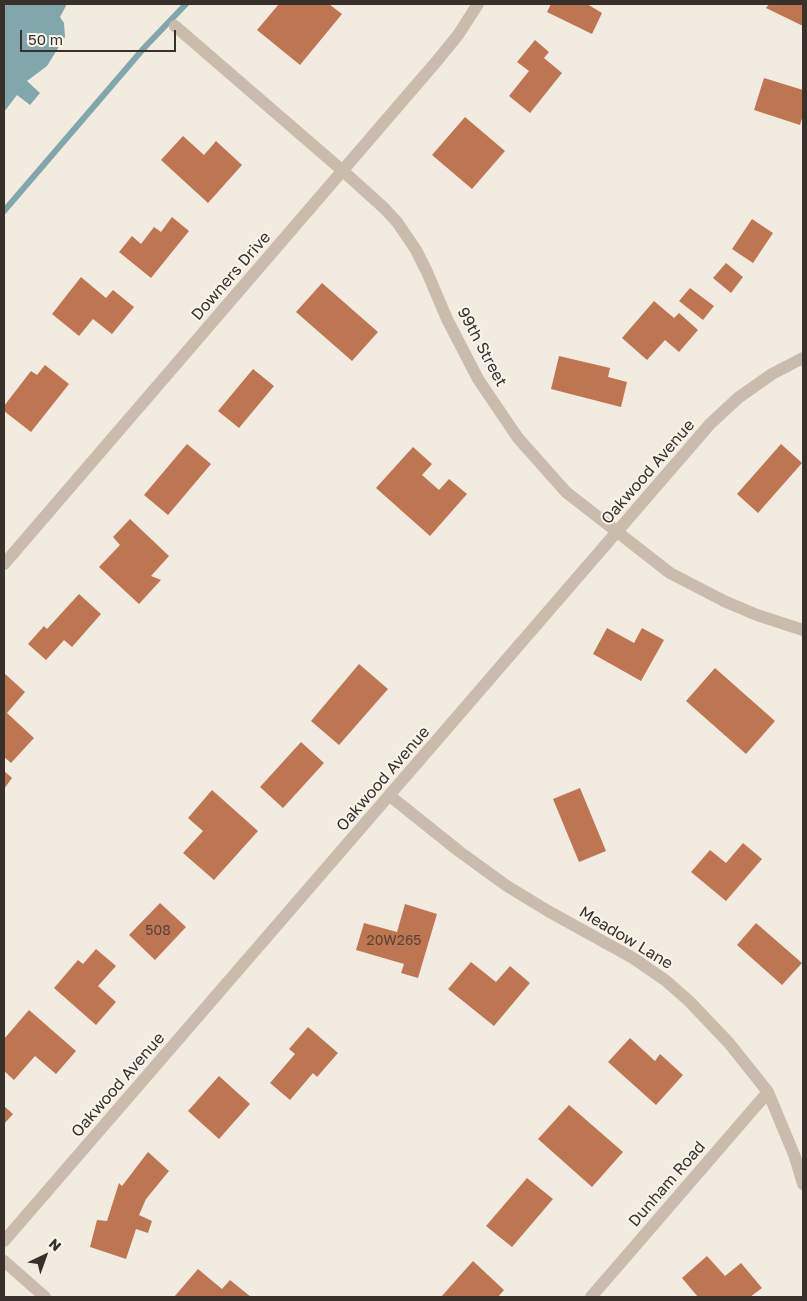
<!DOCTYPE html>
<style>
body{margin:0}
#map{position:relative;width:807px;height:1301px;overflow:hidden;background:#f2ebe0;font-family:"Golos Text",sans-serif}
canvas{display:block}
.frame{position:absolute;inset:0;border:5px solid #38302b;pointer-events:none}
.north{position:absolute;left:20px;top:1231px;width:50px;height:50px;-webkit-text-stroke:4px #f9f5ed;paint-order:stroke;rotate:42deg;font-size:14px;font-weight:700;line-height:20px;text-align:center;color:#38302b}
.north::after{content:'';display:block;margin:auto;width:18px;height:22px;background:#38302b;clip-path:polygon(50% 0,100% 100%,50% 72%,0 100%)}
.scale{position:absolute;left:20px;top:30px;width:156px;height:22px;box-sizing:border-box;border:2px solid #38302b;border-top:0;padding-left:6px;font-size:15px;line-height:18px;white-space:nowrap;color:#38302b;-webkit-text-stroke:4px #f9f5ed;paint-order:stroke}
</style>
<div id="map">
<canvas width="807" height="1301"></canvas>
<div class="frame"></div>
<div class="north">N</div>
<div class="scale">50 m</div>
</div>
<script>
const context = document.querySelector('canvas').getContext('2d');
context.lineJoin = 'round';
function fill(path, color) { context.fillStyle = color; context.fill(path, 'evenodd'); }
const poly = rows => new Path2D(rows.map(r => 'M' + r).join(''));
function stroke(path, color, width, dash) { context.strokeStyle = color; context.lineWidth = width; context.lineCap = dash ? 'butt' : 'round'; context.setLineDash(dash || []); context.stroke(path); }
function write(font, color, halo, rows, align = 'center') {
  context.font = font + ' "Golos Text",sans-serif'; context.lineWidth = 4; context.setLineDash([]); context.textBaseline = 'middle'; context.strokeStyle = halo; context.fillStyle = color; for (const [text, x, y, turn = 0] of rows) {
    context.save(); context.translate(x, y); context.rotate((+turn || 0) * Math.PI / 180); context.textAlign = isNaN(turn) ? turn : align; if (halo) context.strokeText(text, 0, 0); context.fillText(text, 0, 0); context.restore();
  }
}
fill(poly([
 [4,4,67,4,60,17,64,23,65,37,47,66,27,81,40,93,30,105,17,95,4,112]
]), '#81a7ad');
stroke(poly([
 [4,211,144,48,186,4]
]), '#81a7ad', 6);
fill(poly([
 [279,4,329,4,342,14,300,65,257,30],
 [551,4,587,4,602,13,592,34,547,12],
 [769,4,803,4,803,26,766,8],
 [535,40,549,52,544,58,562,73,530,113,509,96,529,71,517,62],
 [764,78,803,90,803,115,800,125,754,110],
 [465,117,505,151,472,189,432,155],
 [183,136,204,155,216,141,242,165,208,203,161,160],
 [172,217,189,231,151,278,119,252,132,236,141,244,154,227,161,232],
 [752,219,773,233,753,263,732,249],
 [726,263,743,277,731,293,713,278],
 [81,277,106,298,113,290,134,307,112,334,93,319,79,336,52,314],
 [322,283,378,332,352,361,296,312],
 [690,288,714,306,703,320,679,301],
 [654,301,674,318,679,313,698,330,679,352,665,340,647,360,622,338],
 [559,356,610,368,608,377,627,382,621,407,551,389],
 [45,365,69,384,31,432,4,411,4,406,31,371,37,375],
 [253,369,274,386,239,428,218,411],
 [187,444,211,464,168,515,144,495],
 [781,444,802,463,758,513,737,494],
 [413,447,432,464,422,475,439,490,449,479,467,494,430,536,376,488],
 [130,519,169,556,151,576,161,580,139,604,99,567,120,545,113,537],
 [79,594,101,614,72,647,64,640,46,660,28,644,44,626,47,629],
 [607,628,634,643,642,628,664,640,641,681,593,654],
 [359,664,388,689,339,745,311,721],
 [715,668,775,721,746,754,686,701],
 [4,673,25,692,7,713,34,738,11,763,4,757],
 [301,742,324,763,283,808,260,787],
 [4,771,12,778,4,789],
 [580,788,606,851,579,862,553,799],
 [212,790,258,831,214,880,183,853,203,831,188,818],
 [743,843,762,859,726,901,691,872,710,850,726,863],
 [160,903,186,927,155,960,129,935],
 [405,904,437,914,418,978,401,973,404,964,356,950,364,923,397,932],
 [756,923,802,963,782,985,737,945],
 [96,949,116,966,98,986,116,1002,96,1025,54,988,78,960,83,964],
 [471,962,496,982,510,966,530,983,494,1026,448,989],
 [29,1010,76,1051,56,1074,35,1056,14,1080,4,1071,4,1039],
 [308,1027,338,1053,317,1077,313,1073,290,1100,270,1083,295,1054,289,1049],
 [630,1038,655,1061,660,1054,683,1075,656,1105,608,1062],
 [219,1076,250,1104,219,1139,188,1111],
 [569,1105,623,1152,592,1187,538,1139],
 [4,1106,13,1114,4,1124],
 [148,1152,169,1171,146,1199,139,1215,152,1221,148,1233,136,1229,126,1259,90,1247,97,1220,107,1221,119,1183,122,1186],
 [527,1178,553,1199,512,1247,486,1226],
 [707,1256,725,1276,741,1263,762,1288,750,1297,698,1297,682,1278],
 [473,1261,504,1290,498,1297,441,1297],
 [198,1269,222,1289,230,1280,251,1297,174,1297]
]), '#be7652');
stroke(poly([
 [175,26,343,171,384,208,397,222,416,250,427,272,447,319,478,379,518,438,566,492,670,573,724,601,757,615,803,630],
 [4,564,436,62,458,35,478,4],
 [390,796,460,852,507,886,548,911,633,958,665,980,689,1001,729,1043,768,1092,795,1157,803,1184],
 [4,1241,710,424,738,398,772,374,803,358],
 [4,1261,45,1297],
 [591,1297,768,1092]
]), '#c9bcad', 12);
write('14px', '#5a4235', null, [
 ["508",158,931],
 ["20W265",394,941]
]);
write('16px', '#38302b', '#f9f5ed', [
 ["Downers Drive",231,276,-49],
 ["99th Street",482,347,62],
 ["Oakwood Avenue",648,472,-49],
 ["Oakwood Avenue",383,779,-49],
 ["Meadow Lane",626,938,31],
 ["Oakwood Avenue",118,1085,-49],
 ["Dunham Road",667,1184,-49]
]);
</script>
